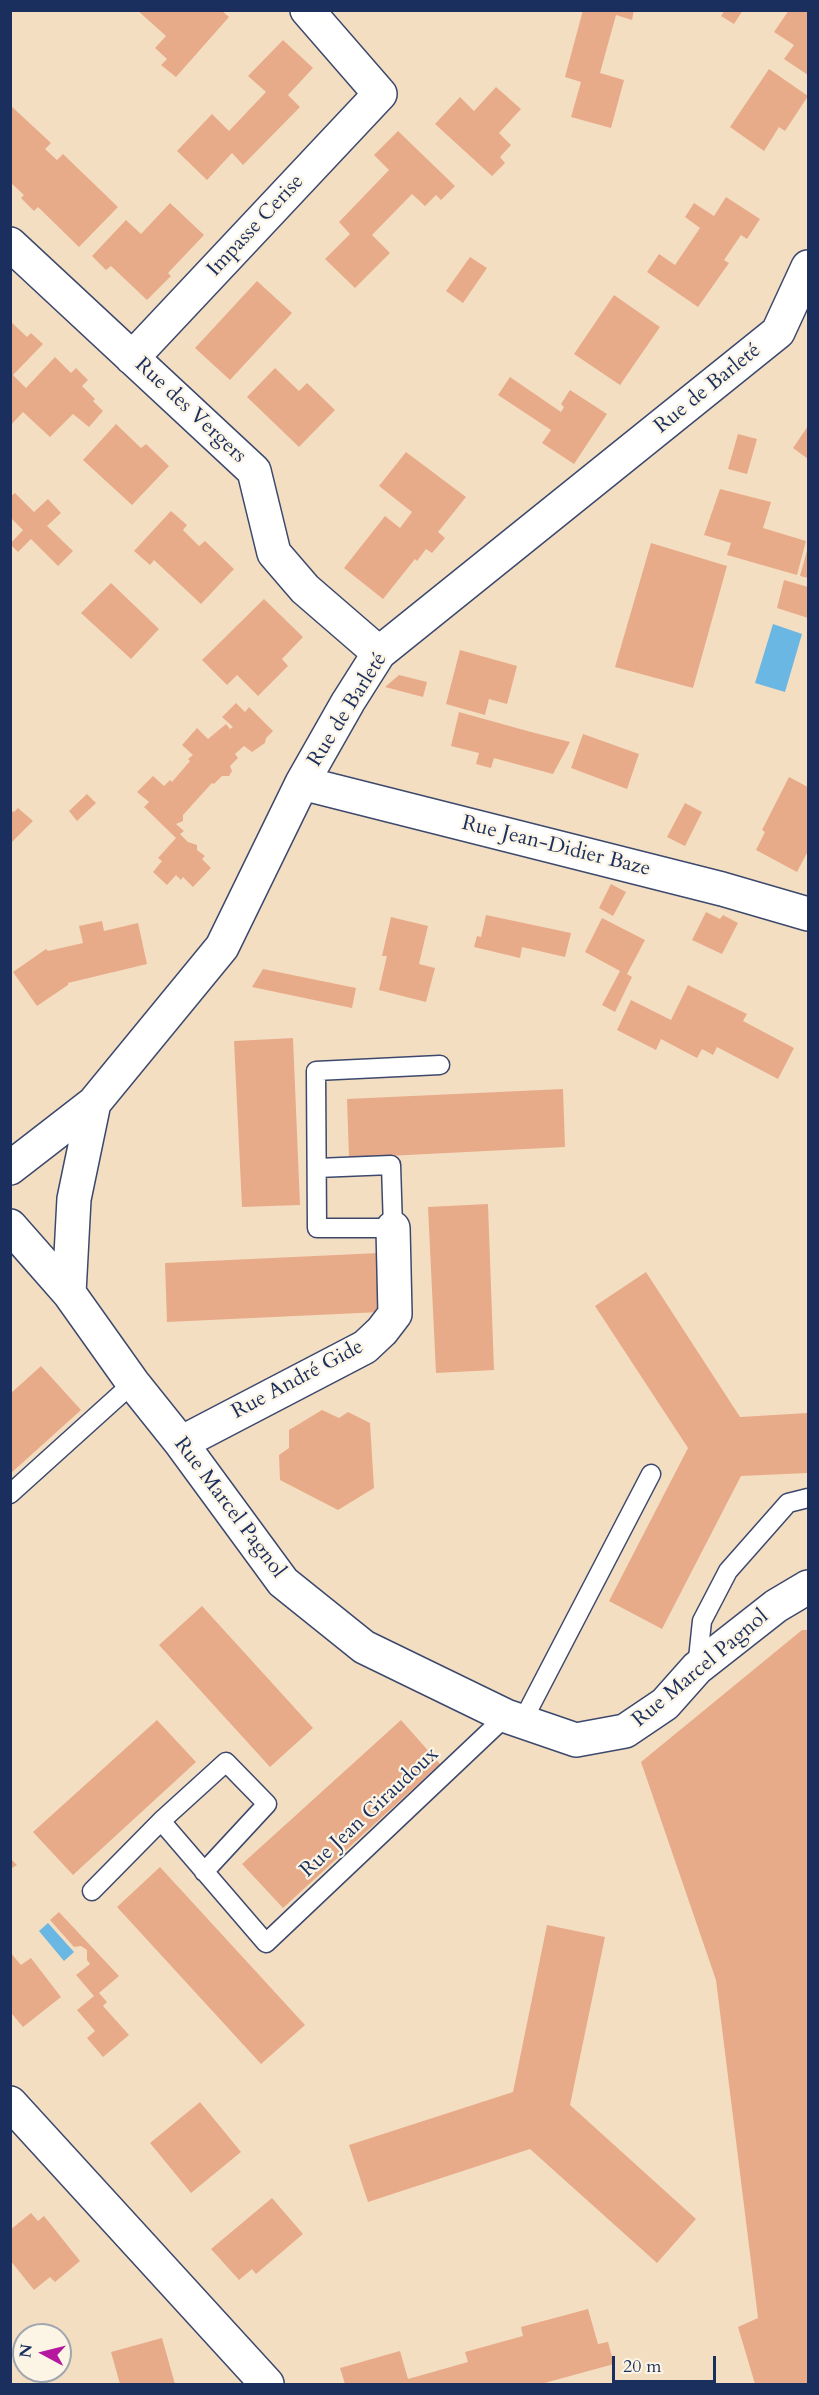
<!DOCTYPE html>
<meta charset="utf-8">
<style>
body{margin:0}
#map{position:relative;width:819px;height:2395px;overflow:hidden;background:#f4dec1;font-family:Cardo,serif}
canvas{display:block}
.frame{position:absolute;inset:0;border:12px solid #1b2f5e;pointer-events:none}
.north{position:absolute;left:12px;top:2323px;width:60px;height:60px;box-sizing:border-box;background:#fcf5e5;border:2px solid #a2a6af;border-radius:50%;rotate:277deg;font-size:16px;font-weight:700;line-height:24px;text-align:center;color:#1b2f5e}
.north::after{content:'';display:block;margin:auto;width:21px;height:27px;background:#b5179e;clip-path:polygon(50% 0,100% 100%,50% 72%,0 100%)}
.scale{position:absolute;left:612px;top:2356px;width:104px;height:27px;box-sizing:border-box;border:3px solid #1b2f5e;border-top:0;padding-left:8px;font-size:18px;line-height:21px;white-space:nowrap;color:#1b2f5e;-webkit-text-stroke:4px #fcf5e5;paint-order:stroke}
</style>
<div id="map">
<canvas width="819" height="2395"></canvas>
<div class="frame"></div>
<div class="north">N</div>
<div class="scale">20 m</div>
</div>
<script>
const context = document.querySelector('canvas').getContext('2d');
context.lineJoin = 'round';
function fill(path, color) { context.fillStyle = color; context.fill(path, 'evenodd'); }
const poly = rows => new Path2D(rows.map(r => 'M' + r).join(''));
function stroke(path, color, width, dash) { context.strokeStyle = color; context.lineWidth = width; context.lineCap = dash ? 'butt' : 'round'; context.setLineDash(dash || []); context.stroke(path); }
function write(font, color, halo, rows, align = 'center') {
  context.font = font + ' Cardo,serif'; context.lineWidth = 4.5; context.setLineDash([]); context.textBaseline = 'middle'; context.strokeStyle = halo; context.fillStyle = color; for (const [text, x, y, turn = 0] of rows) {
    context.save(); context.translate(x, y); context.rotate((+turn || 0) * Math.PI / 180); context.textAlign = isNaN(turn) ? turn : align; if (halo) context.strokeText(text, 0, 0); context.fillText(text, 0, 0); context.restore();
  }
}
fill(poly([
 [773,624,802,634,785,692,755,683],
 [48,1923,74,1952,64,1961,39,1931]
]), '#6ab7e4');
fill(poly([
 [137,10,221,10,229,17,176,77,161,65,167,59,155,48,166,36],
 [583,10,634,10,632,20,616,15,600,73,624,80,611,128,571,117,581,82,565,77],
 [725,10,743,10,734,24,721,16],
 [789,10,808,10,808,75,784,59,794,45,774,32],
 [283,40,313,68,288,95,300,107,243,165,232,153,207,180,177,151,212,114,229,131,266,92,248,76],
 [769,69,808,96,785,131,779,127,764,151,730,127],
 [496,87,521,109,499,133,511,145,500,157,505,163,492,176,435,124,460,97,474,111],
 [10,105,51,143,45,149,57,160,63,154,118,207,79,247,38,207,34,211,21,198,24,195,10,182],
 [398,131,455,186,441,200,436,195,425,206,412,194,372,235,390,253,355,288,325,259,350,234,339,222,389,170,374,155],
 [726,197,760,219,747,239,741,235,724,260,729,263,698,307,647,272,659,254,675,265,700,228,685,217,694,203,714,216],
 [170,203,204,235,168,273,171,276,147,300,111,266,106,270,92,256,126,220,141,234],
 [470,257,487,268,463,303,446,291],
 [257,281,292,313,230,380,195,348],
 [614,295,660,327,620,385,574,354],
 [10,321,27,337,31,333,43,344,13,375,26,388,55,357,71,373,76,368,88,380,82,386,95,399,93,401,103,411,89,427,73,414,50,437,23,412,10,426],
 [275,368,299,391,307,383,335,410,299,447,247,397],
 [510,377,561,412,564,407,561,404,570,390,607,414,574,464,542,443,551,430,498,395],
 [116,424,141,448,146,444,169,466,132,505,83,460],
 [808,426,808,459,793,448],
 [738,434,757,439,747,474,728,469],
 [406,452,466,497,438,532,445,538,432,553,426,549,417,561,415,559,383,599,344,568,385,516,400,528,412,512,379,486],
 [720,489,771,502,763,528,806,541,797,575,727,555,731,543,704,535],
 [15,493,34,512,48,499,61,513,47,526,73,551,58,566,31,539,18,552,10,544,23,530,10,517,10,497],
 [171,511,187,525,183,530,199,546,205,541,234,569,201,604,154,560,150,565,134,551],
 [651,543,727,566,693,688,615,667],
 [808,547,808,578,800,576],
 [784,580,808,587,808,618,777,608],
 [111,583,159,629,131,659,81,613],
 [264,599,303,637,282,659,288,666,258,696,237,675,227,685,202,660],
 [460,650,517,666,507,704,489,699,485,715,446,704],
 [399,675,427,682,423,697,385,687],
 [236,703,245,712,249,707,273,731,266,738,265,743,252,752,244,746,235,754,238,758,230,766,232,771,229,776,222,776,214,784,212,783,183,815,183,821,176,824,184,831,180,834,188,842,197,845,197,850,205,856,202,859,211,868,193,887,183,877,181,880,176,875,167,885,153,872,162,861,158,858,176,838,144,807,149,802,137,792,153,776,164,786,170,780,172,782,190,761,188,759,193,755,182,745,197,728,208,739,226,724,230,729,233,727,222,717],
 [459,712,531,732,570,742,553,774,494,758,491,768,476,764,479,753,451,746],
 [583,734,639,754,627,789,571,768],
 [789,777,808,787,808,851,797,872,756,850,765,832,762,830],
 [87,794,96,803,77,821,69,811],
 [685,803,702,812,685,846,667,837],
 [18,808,33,821,10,844,10,810,14,812],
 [611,884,626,892,613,916,599,908],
 [706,912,720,919,723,915,738,923,722,954,692,940],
 [486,915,571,933,565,957,522,947,520,958,474,947,477,936,481,937],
 [391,917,428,926,419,964,435,968,426,1002,379,990,387,956,382,956],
 [602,918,645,940,627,974,632,977,615,1012,602,1005,620,971,585,952],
 [102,921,104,931,138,923,147,964,68,983,68,985,37,1006,13,972,46,949,48,951,83,943,79,926],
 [263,969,356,988,352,1008,252,987],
 [688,985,747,1014,743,1021,794,1048,778,1079,717,1047,713,1055,702,1049,697,1058,661,1039,656,1050,617,1030,631,1000,671,1020],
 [293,1038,300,1205,242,1207,234,1041],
 [563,1089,565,1147,349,1158,347,1099],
 [488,1204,494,1370,436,1373,428,1207],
 [379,1253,381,1312,167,1322,165,1263],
 [646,1272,740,1417,808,1413,808,1473,741,1476,662,1629,609,1601,688,1448,595,1306],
 [41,1366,81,1410,10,1474,10,1394],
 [322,1410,339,1418,348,1412,370,1423,374,1488,338,1510,280,1480,279,1455,289,1448,289,1430],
 [202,1606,313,1728,270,1767,159,1645],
 [802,1630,808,1630,808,2384,755,2384,738,2327,758,2318,716,1980,641,1762],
 [157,1720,196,1762,73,1875,33,1832],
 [401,1720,440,1764,283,1908,242,1864],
 [10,1858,17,1865,10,1869],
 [160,1867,305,2025,261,2064,117,1907],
 [59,1912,119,1976,99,1993,107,2002,103,2006,129,2035,103,2057,87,2038,95,2031,77,2010,94,1996,76,1975,90,1964,87,1960,87,1950,81,1946,74,1947,50,1920],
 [547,1925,605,1937,570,2105,696,2219,657,2263,530,2149,368,2202,349,2145,513,2092],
 [10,1952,21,1965,31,1958,61,1997,23,2027,12,2014,10,2015],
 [200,2102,241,2152,191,2193,150,2143],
 [272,2198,303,2234,256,2274,252,2269,239,2280,211,2249],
 [31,2213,38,2221,44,2216,80,2261,55,2282,50,2277,34,2290,10,2260,10,2230],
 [588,2309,598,2344,608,2342,614,2364,541,2384,345,2384,340,2368,400,2351,408,2379,468,2362,465,2352,523,2336,521,2327],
 [162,2338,175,2384,120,2384,111,2352]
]), '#e8ab8a');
const service = poly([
 [317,1168,391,1165,393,1228,317,1228,316,1071,440,1065],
 [10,1494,133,1383],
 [697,1668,702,1621,728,1571,788,1503,808,1498],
 [522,1722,651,1474],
 [161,1821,226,1762,267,1804,204,1872],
 [92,1891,161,1821,266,1943,506,1716]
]);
const minor = poly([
 [10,244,254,471,274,553,305,589,379,653],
 [132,358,380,94,307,10],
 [302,783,722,889,808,914],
 [94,1103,74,1199,69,1293,133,1383,181,1443,283,1582,364,1647,506,1716,576,1740,625,1731,665,1704,697,1668,776,1606,808,1587],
 [10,1168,94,1103,222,947,302,783,348,702,379,653,778,332,808,267],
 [10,1226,69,1293],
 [181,1443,365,1347,382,1331,395,1314,393,1228],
 [10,2103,267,2384]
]);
stroke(service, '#3c496d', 21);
stroke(minor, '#3c496d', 36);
stroke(service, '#fff', 18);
stroke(minor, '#fff', 33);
write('21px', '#1b2f5e', '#fcf5e5', [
 ["Impasse Cerise",256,226,-47],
 ["Rue de Barleté",708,389,-39],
 ["Rue des Vergers",190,411,43],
 ["Rue de Barleté",348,710,-58],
 ["Rue Jean-Didier Baze",556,847,14],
 ["Rue André Gide",298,1380,-28],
 ["Rue Marcel Pagnol",229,1508,53],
 ["Rue Marcel Pagnol",701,1669,-40],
 ["Rue Jean Giraudoux",370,1813,-43]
]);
</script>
